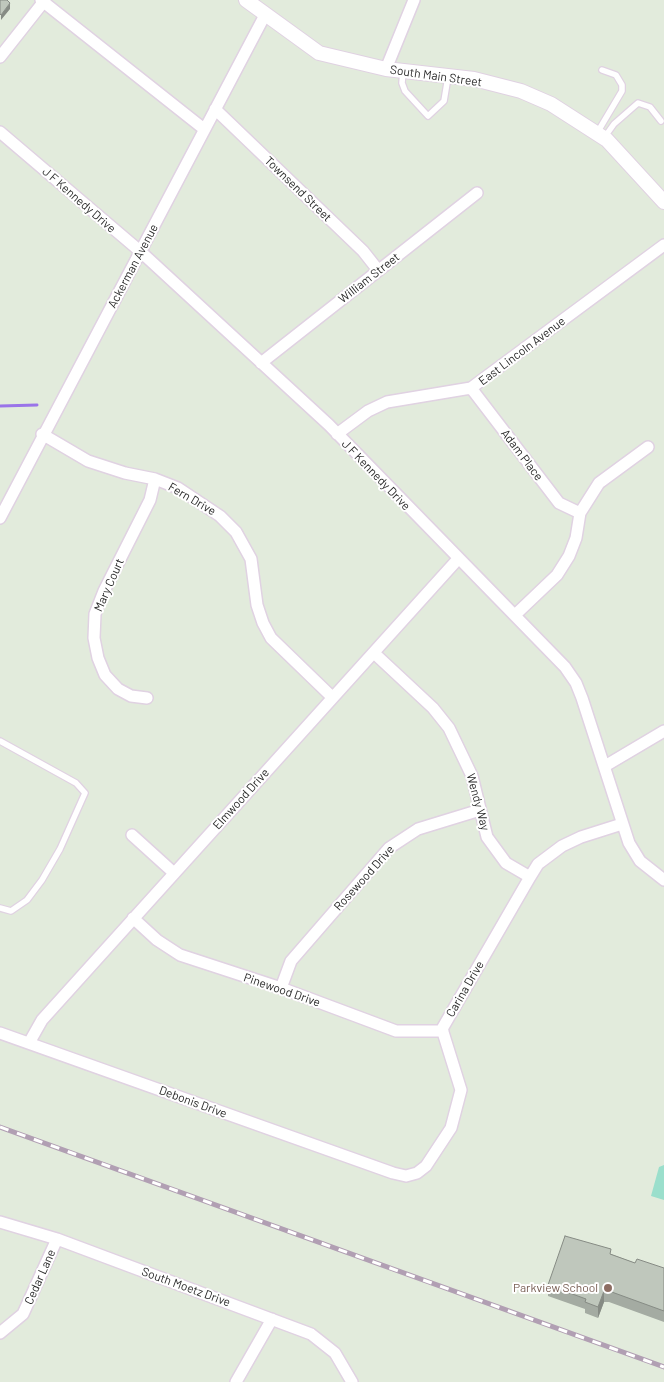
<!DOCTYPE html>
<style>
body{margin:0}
canvas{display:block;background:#e2ebdc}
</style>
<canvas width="664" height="1382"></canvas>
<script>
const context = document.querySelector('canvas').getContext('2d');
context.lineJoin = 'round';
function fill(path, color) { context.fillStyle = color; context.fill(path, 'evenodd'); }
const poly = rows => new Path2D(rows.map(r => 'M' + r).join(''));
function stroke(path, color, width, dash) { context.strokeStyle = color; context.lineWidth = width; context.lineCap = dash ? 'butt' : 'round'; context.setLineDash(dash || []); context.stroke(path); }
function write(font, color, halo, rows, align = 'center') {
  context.font = font + ' Barlow,sans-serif'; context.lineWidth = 4; context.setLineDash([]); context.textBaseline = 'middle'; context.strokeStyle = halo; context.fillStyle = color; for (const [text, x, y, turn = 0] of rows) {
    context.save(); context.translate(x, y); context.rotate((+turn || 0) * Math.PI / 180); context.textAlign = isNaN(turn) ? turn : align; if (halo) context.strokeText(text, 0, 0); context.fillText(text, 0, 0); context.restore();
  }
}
fill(poly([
 [664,1165,664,1200,651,1196,659,1167]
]), '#9bdfcc');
stroke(poly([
 [0,406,37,405]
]), '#9a74e9', 3);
const service = poly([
 [403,71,402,83,405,91,428,116,444,101,448,77],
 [597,133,622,91,622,85,616,75,602,70],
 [604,138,614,124,638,103,650,107,661,121],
 [0,741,76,783,85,793,60,849,42,880,27,900,11,911,0,908]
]);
const minor = poly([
 [41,0,204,129],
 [0,57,45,0],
 [386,69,414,0],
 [215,109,363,251,378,270],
 [0,132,141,252,329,425,565,667,576,683,582,698,629,843,640,861,664,880],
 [261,363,477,193],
 [471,388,559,503,580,513],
 [42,434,88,461,125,473,155,479,178,488,220,516,236,532,251,559,257,605,263,623,271,638,332,697],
 [337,434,368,411,387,402,471,388,664,245],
 [0,518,265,15],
 [515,615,557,575,569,556,576,538,580,513,599,483,648,447],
 [374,653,433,708,449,728,472,776,487,837,506,863,530,877],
 [147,698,131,696,118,689,105,675,98,658,94,638,95,614,104,591,150,500,155,479],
 [605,766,664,731],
 [132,835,174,873],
 [133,918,157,940,180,955,281,988,396,1031,443,1031],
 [281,988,291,961,389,848,418,829,480,810],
 [0,1033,393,1173,406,1176,417,1173,426,1166,451,1128,461,1090,442,1029,530,877,538,864,562,846,581,837,622,824],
 [29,1043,42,1020,458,559],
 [0,1222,57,1239,311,1334,335,1353,352,1382],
 [0,1333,23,1314,57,1239],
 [236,1382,272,1319]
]);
const tertiary = poly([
 [246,0,319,53,386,69,474,79,521,91,551,104,607,140,664,202]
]);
stroke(service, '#e0d2e2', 8);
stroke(minor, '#e0d2e2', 14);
stroke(tertiary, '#e0d2e2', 16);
stroke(service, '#fff', 5.5);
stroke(minor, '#fff', 11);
stroke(tertiary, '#fff', 14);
const rail = poly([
 [0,1127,664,1367]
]);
stroke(rail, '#b19fb3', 5);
stroke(rail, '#fff', 3, [9]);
fill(poly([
 [611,1254,635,1263,664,1268,664,1322,609,1302,604,1302,598,1318,585,1313,585,1309,548,1296,548,1285]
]), '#a4aba2');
fill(poly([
 [10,3,10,9,1,20,1,15],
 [604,1291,604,1302,598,1318,598,1307]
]), '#868b84');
const building = poly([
 [0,0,7,0,10,3,1,15,0,14,0,0],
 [565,1236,611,1249,610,1254,635,1263,637,1259,664,1268,664,1311,609,1291,604,1291,598,1307,585,1302,586,1299,548,1285,565,1236]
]);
fill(building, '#bfc7bc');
stroke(building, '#868b84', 1);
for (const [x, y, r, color] of [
 [608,1288,5,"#8d6e63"]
]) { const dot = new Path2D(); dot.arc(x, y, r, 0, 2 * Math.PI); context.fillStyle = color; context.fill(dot); stroke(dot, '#fff', 2); }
write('12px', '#2a2a2a', '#fff', [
 ["South Main Street",436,76,8],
 ["Townsend Street",298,189,44],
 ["J F Kennedy Drive",79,200,41],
 ["Ackerman Avenue",133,266,-62],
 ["William Street",369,278,-38],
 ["East Lincoln Avenue",522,351,-37],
 ["Adam Place",522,455,53],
 ["J F Kennedy Drive",376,475,46],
 ["Fern Drive",192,499,30],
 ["Mary Court",109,585,-66],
 ["Elmwood Drive",241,799,-48],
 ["Wendy Way",478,802,75],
 ["Rosewood Drive",364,878,-48],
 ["Carina Drive",465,989,-60],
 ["Pinewood Drive",282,990,19],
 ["Debonis Drive",193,1102,20],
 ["Cedar Lane",40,1277,-66],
 ["South Moetz Drive",186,1287,20]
]);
write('12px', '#785e54', '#fff', [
 ["Parkview School",598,1288]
], 'right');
</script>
